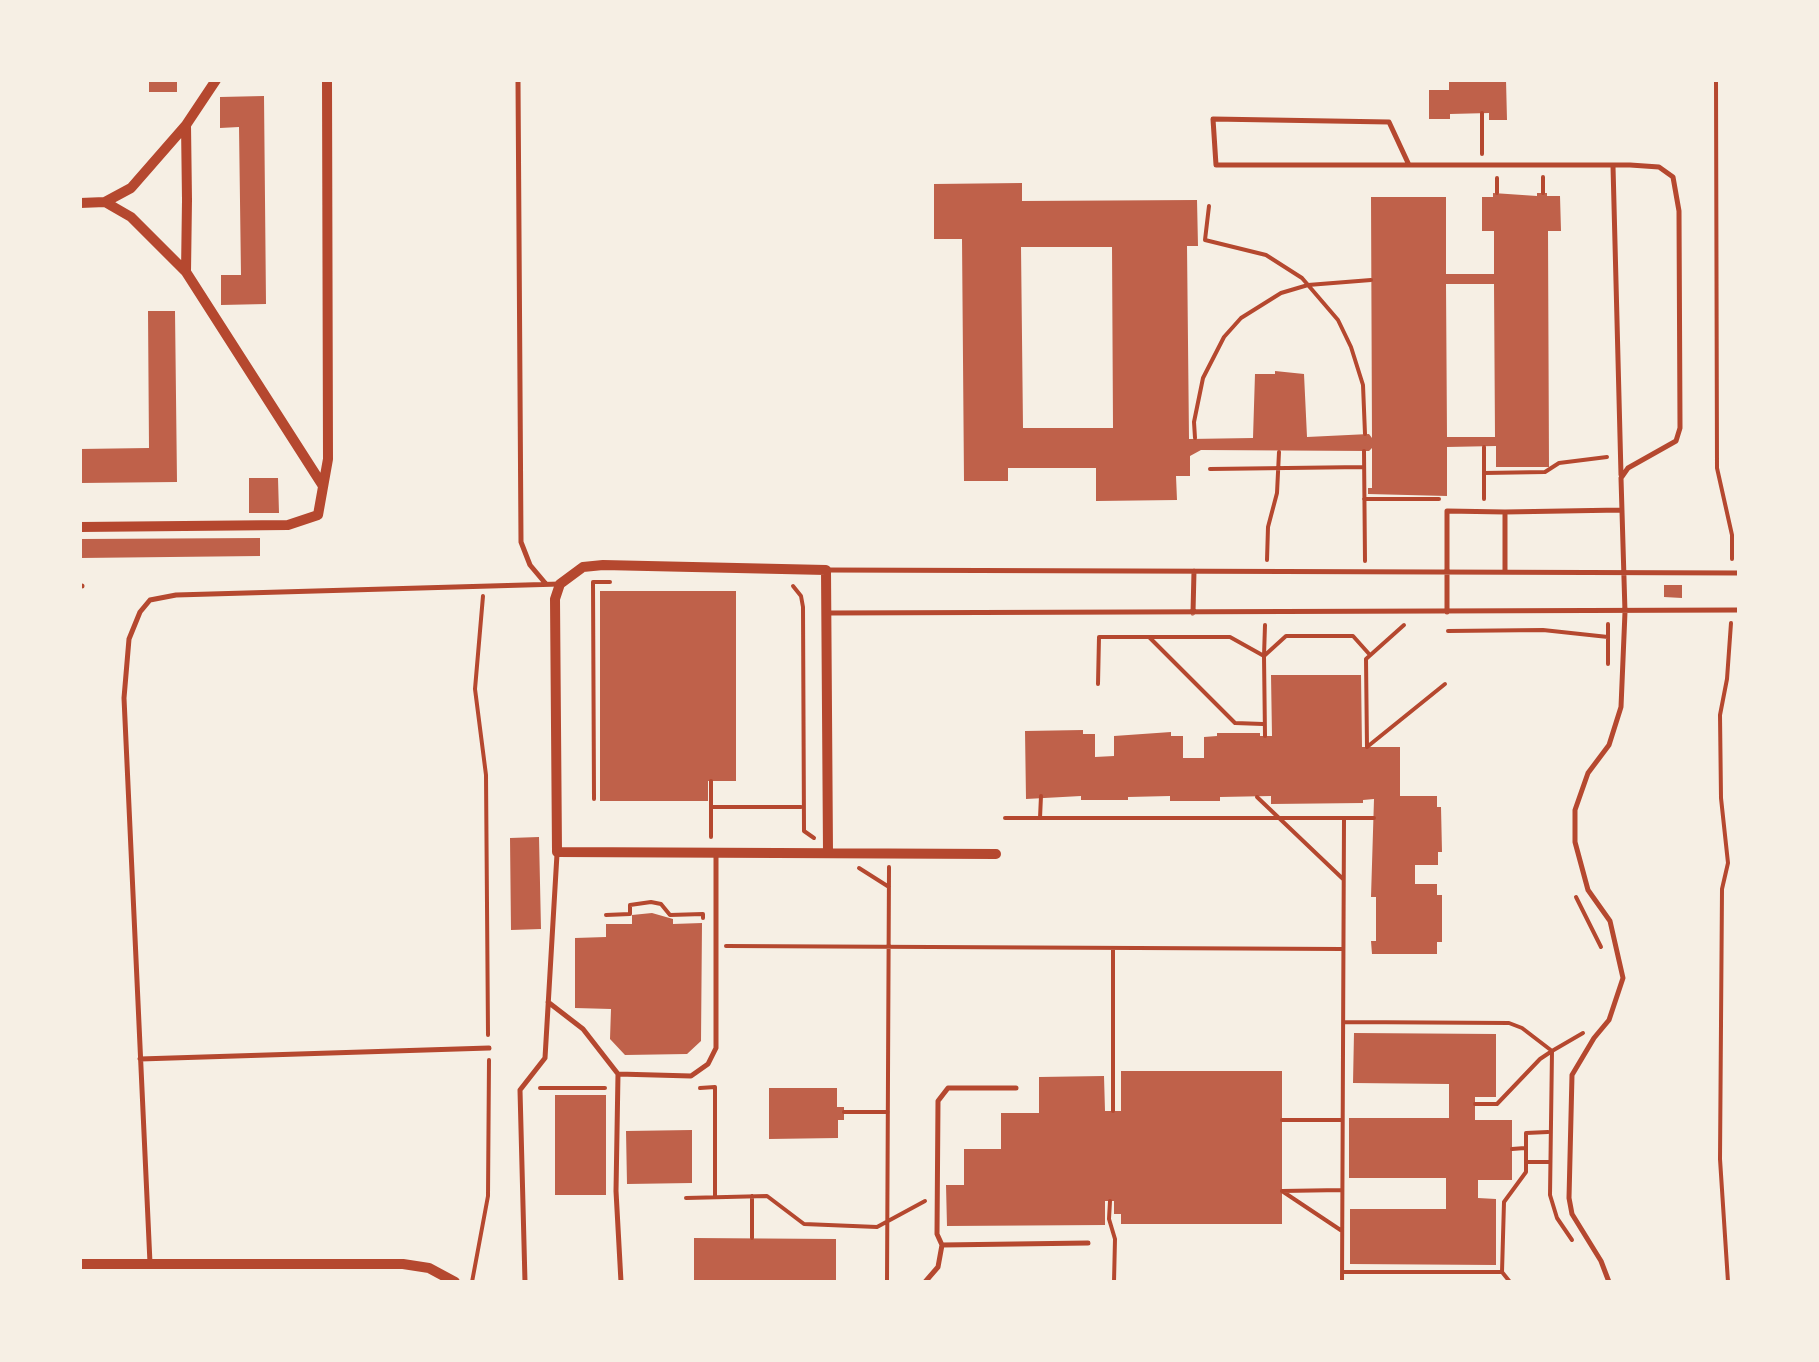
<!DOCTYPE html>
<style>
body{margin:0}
#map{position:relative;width:1819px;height:1362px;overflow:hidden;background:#f6efe4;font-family:Karla,sans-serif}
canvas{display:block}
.frame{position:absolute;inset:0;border:82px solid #f6efe4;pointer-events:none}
</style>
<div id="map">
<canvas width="1819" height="1362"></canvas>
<div class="frame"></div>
</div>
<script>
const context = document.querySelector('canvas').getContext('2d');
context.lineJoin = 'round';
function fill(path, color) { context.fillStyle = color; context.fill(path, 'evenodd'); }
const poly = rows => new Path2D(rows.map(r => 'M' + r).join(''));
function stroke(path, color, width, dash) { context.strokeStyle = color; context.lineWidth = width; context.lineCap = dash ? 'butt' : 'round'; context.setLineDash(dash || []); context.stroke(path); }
fill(poly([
 [149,80,177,80,177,92,149,92],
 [1449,80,1506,80,1507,120,1489,120,1489,113,1450,114,1450,119,1429,119,1429,90,1449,90],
 [264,96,266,304,221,305,221,275,241,275,239,127,220,128,220,97],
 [1022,183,1022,201,1197,200,1198,246,1187,246,1189,439,1253,438,1255,374,1275,374,1275,371,1304,374,1307,437,1369,434,1372,438,1371,197,1446,197,1446,274,1494,274,1494,231,1482,231,1482,197,1493,197,1493,193,1537,196,1537,193,1547,193,1547,196,1560,196,1561,231,1548,231,1549,467,1496,467,1496,446,1447,447,1447,496,1368,494,1368,488,1372,488,1372,448,1369,451,1201,450,1190,456,1190,476,1176,476,1177,500,1096,501,1096,468,1008,468,1008,481,964,481,962,239,934,239,934,184],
 [1021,247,1112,247,1113,428,1023,428],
 [1446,284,1494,284,1495,437,1447,437],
 [148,311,175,311,177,482,80,483,80,449,149,448],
 [249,478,278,478,279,513,249,513],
 [260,538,260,556,80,558,80,539],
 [1664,585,1682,585,1682,598,1664,597],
 [600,591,736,591,736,781,708,781,708,801,600,801],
 [1271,675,1361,675,1362,747,1400,747,1400,796,1437,796,1437,807,1441,807,1442,852,1438,852,1438,865,1415,865,1415,884,1437,884,1437,895,1442,895,1442,942,1437,942,1437,954,1372,954,1371,941,1376,941,1376,897,1371,897,1374,799,1363,800,1363,803,1271,804,1271,796,1220,797,1220,801,1170,801,1170,796,1128,797,1128,800,1081,800,1081,796,1026,799,1025,731,1083,730,1083,734,1095,734,1095,757,1114,756,1114,736,1171,732,1171,736,1183,736,1183,758,1204,758,1204,737,1217,736,1217,733,1260,733,1260,736,1272,736],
 [539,837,541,929,511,930,510,838],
 [652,913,673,919,673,924,702,923,701,1041,687,1054,625,1055,610,1039,611,1009,575,1008,575,938,606,937,606,924,632,924,632,915],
 [1354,1033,1496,1034,1496,1097,1475,1097,1475,1120,1512,1120,1512,1180,1478,1180,1478,1198,1496,1199,1496,1265,1350,1264,1350,1209,1446,1209,1446,1178,1349,1178,1349,1118,1449,1118,1449,1084,1353,1083],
 [1121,1071,1282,1071,1282,1224,1121,1224,1121,1214,1114,1214,1114,1201,1105,1201,1105,1225,947,1226,946,1185,964,1185,964,1149,1001,1149,1001,1113,1039,1113,1039,1077,1104,1076,1105,1111,1121,1111],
 [769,1088,837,1088,837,1107,844,1107,844,1120,838,1120,838,1138,769,1139],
 [555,1095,606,1095,606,1195,555,1195],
 [692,1130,692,1183,627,1184,626,1131],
 [694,1238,836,1239,836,1282,694,1282]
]), '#bf614a');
stroke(poly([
 [1716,80,1717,468,1732,535,1732,559],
 [1482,113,1482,154],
 [1497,178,1497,193],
 [1543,193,1543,177],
 [1209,206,1205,240,1266,255,1302,278,1338,320,1351,347,1363,385,1365,434],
 [1195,438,1194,422,1203,378,1224,337,1241,318,1281,293,1308,285,1371,280],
 [1484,447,1484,499],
 [1364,451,1365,561],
 [1210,469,1364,467],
 [1484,473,1545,472,1559,463,1607,457],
 [1364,499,1439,499],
 [1267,560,1268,527,1277,493,1279,452],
 [793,586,801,596,803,607,804,831,814,838],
 [483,596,475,689,486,775,488,1035],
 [1608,624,1608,664],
 [1448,631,1543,630,1608,637],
 [1149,637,1235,723,1263,724],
 [1098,684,1099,637,1230,637,1264,656,1265,625],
 [1265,736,1264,656,1286,636,1353,636,1370,655],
 [1367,747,1366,659,1404,625],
 [1367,747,1445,684],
 [711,781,711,837],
 [1257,797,1343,879],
 [594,799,593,582,610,582],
 [711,807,801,807],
 [1005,818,1374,818],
 [1040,818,1041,796],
 [859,868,889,887],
 [1576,897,1601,947],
 [606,915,630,914,630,905,651,902,661,904,670,915,703,914,703,918],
 [726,946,1342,949],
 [1113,948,1113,1111],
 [1344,1022,1509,1023,1522,1028,1552,1051,1540,1059,1497,1104,1475,1104],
 [540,1088,605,1088],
 [700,1088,715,1087,715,1197],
 [844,1112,888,1112],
 [1282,1120,1342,1120],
 [1548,1132,1526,1133,1526,1162,1550,1162],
 [1512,1149,1525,1148],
 [1282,1191,1342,1231],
 [1282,1191,1342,1190],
 [686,1198,767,1196,804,1224,877,1227,925,1201],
 [1110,1201,1109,1219,1115,1239,1114,1282],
 [752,1238,752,1196],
 [1572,1240,1557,1218,1550,1195,1552,1051,1583,1033],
 [1342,1272,1502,1272,1510,1282],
 [1502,1272,1504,1202,1526,1172,1526,1162],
 [472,1282,488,1196,489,1060],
 [887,1282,889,867],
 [1342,1282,1344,818],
 [1728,1282,1720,1159,1722,889,1728,863,1721,798,1720,715,1727,679,1731,623]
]), '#b5482f', 4);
stroke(poly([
 [518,80,521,542,530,565,546,584],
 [1409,165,1389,122,1213,119,1216,165,1630,165,1659,167,1673,177,1679,211,1680,428,1676,441,1628,468,1621,478,1625,612,1621,707,1609,745,1588,773,1575,810,1575,842,1588,890,1610,921,1623,978,1609,1020,1594,1038,1572,1075,1569,1198,1572,1214,1601,1261,1609,1282],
 [1613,166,1621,475],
 [827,570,1739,573],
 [1505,572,1505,512,1621,510],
 [80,586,82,586],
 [1447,612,1447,511,1505,512],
 [829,613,1739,610],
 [1193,613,1194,571],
 [548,1002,583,1029,618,1074],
 [140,1059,489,1048],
 [942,1245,1088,1243],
 [150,1263,124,698,129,639,140,612,150,600,176,595,560,584],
 [525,1282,520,1090,545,1058,557,854],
 [621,1282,616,1191,618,1074,691,1076,708,1064,716,1048,716,852],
 [925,1282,938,1267,942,1245,937,1234,938,1101,948,1088,1016,1088]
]), '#b5482f', 5);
stroke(poly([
 [186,125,187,200,186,272,131,217,105,202,131,188,186,125],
 [186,125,216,80],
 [80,203,105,202],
 [186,272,323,486],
 [80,527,288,525,318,515,328,459,327,80],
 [828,852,826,570,603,565,583,567,560,584,555,599,557,852,996,854],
 [80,1264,403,1264,429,1268,455,1282]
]), '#b5482f', 10);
</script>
